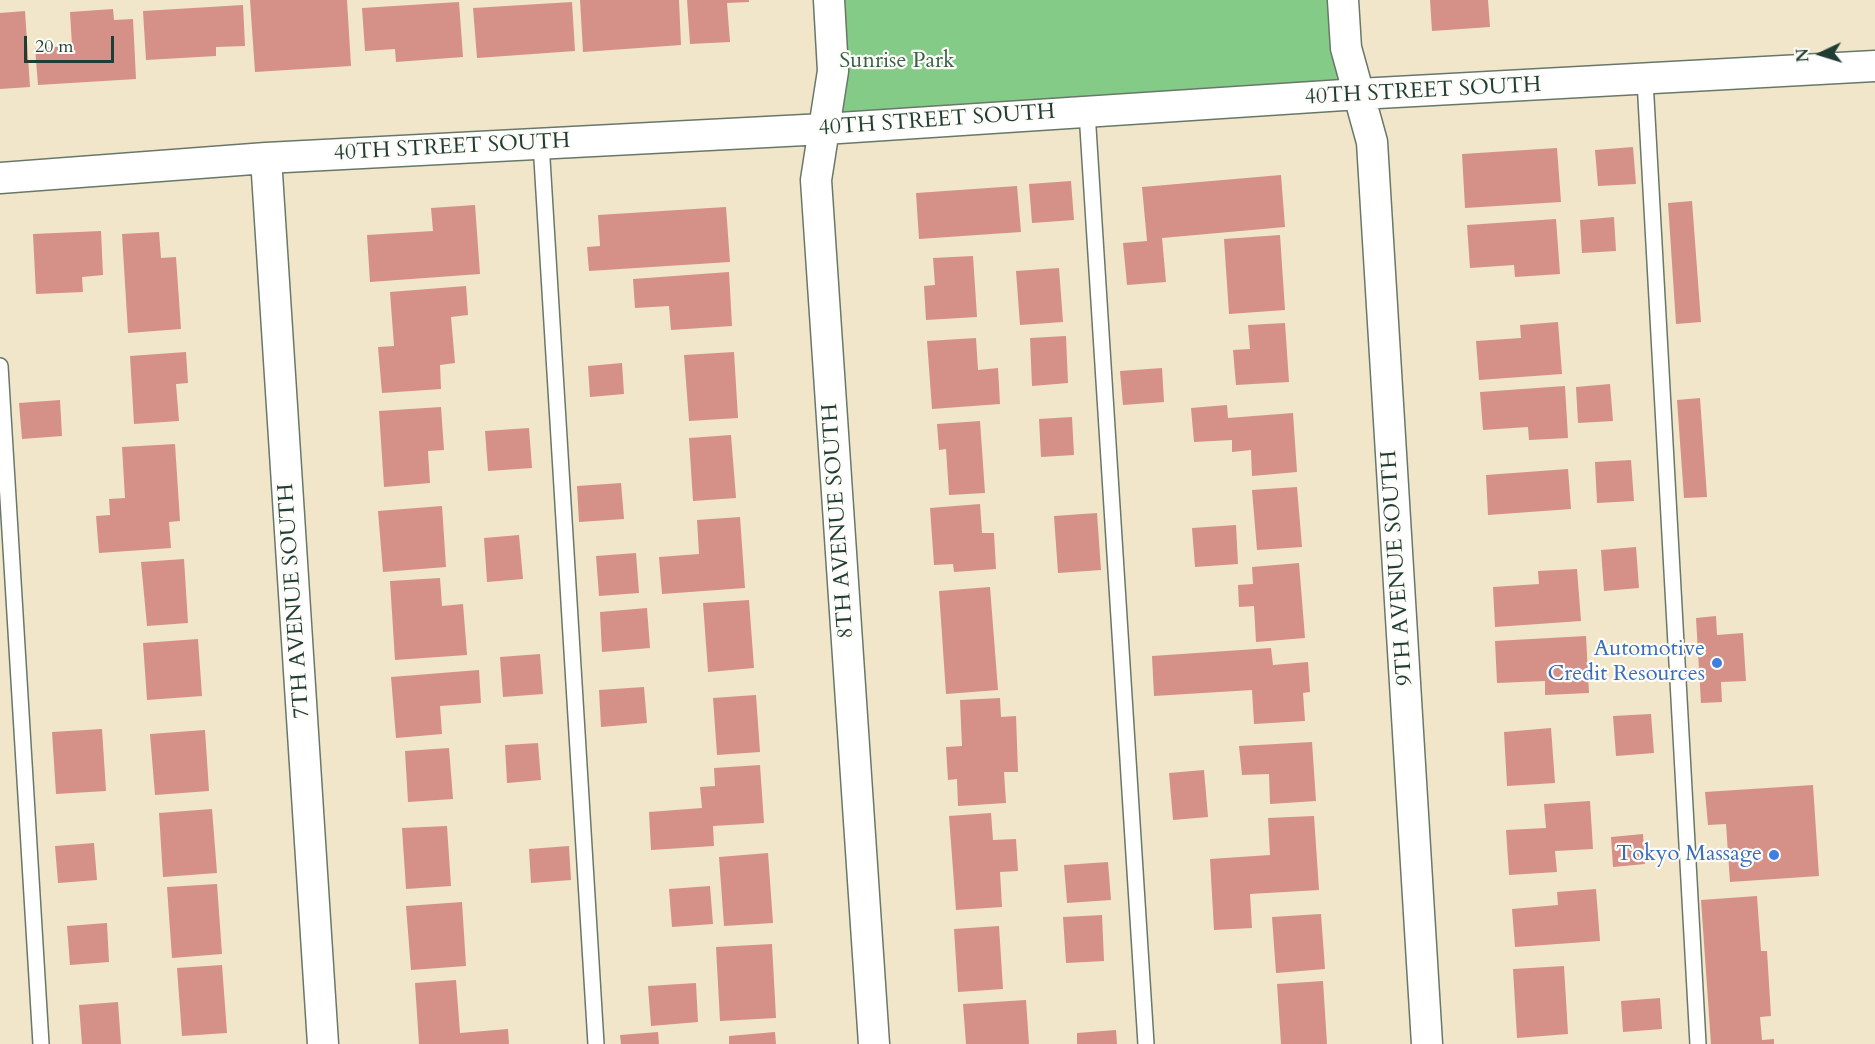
<!DOCTYPE html>
<style>
body{margin:0}
#map{position:relative;width:1875px;height:1044px;overflow:hidden;background:#f1e6ca;font-family:Cardo,serif}
canvas{display:block}
.north{position:absolute;left:1791px;top:24px;width:60px;height:60px;-webkit-text-stroke:4px #fdfcf7;paint-order:stroke;rotate:266deg;font-size:16px;font-weight:700;line-height:24px;text-align:center;color:#1f3d34}
.north::after{content:'';display:block;margin:auto;width:21px;height:27px;background:#1f3d34;clip-path:polygon(50% 0,100% 100%,50% 72%,0 100%)}
.scale{position:absolute;left:24px;top:36px;width:90px;height:27px;box-sizing:border-box;border:3px solid #1f3d34;border-top:0;padding-left:8px;font-size:18px;line-height:21px;white-space:nowrap;color:#1f3d34;-webkit-text-stroke:4px #fdfcf7;paint-order:stroke}
</style>
<div id="map">
<canvas width="1875" height="1044"></canvas>
<div class="north">N</div>
<div class="scale">20 m</div>
</div>
<script>
const context = document.querySelector('canvas').getContext('2d');
context.lineJoin = 'round';
function fill(path, color) { context.fillStyle = color; context.fill(path, 'evenodd'); }
const poly = rows => new Path2D(rows.map(r => 'M' + r).join(''));
function stroke(path, color, width, dash) { context.strokeStyle = color; context.lineWidth = width; context.lineCap = dash ? 'butt' : 'round'; context.setLineDash(dash || []); context.stroke(path); }
function write(font, color, halo, rows, align = 'center') {
  context.font = font + ' Cardo,serif'; context.lineWidth = 4.5; context.setLineDash([]); context.textBaseline = 'middle'; context.strokeStyle = halo; context.fillStyle = color; for (const [text, x, y, turn = 0] of rows) {
    context.save(); context.translate(x, y); context.rotate((+turn || 0) * Math.PI / 180); context.textAlign = isNaN(turn) ? turn : align; if (halo) context.strokeText(text, 0, 0); context.fillText(text, 0, 0); context.restore();
  }
}
fill(poly([
 [829,0,1343,0,1359,94,824,129]
]), '#83cb87');
fill(poly([
 [250,0,347,0,351,66,255,72],
 [580,0,679,0,681,45,583,52],
 [687,0,749,0,749,2,727,3,730,42,690,44],
 [1430,0,1488,0,1490,27,1432,31],
 [459,2,463,57,396,62,395,49,365,51,362,8],
 [572,2,575,51,477,58,473,8],
 [243,5,245,46,216,47,216,56,146,60,143,11],
 [113,9,114,20,133,19,136,79,38,85,35,48,72,46,70,12],
 [25,11,30,87,0,89,0,13],
 [1633,147,1636,184,1598,186,1595,150],
 [1557,148,1561,202,1465,208,1462,154],
 [1281,175,1285,227,1162,238,1166,282,1127,285,1123,243,1147,241,1142,187],
 [1071,181,1074,220,1032,223,1029,184],
 [1017,186,1021,232,919,239,916,193],
 [1692,201,1701,322,1676,324,1668,203],
 [475,205,480,274,370,282,367,235,433,231,431,208],
 [726,207,730,262,589,271,587,247,600,246,598,215],
 [1614,217,1616,251,1582,253,1580,220],
 [1556,219,1560,274,1515,277,1514,265,1470,268,1467,225],
 [101,231,103,275,82,277,83,292,36,294,33,234],
 [159,232,161,258,176,257,181,329,128,333,122,234],
 [1280,235,1285,310,1229,314,1224,239],
 [973,256,977,317,926,320,924,286,935,285,933,258],
 [1059,268,1063,322,1020,325,1016,271],
 [729,272,732,326,671,330,669,306,635,308,633,279],
 [466,286,468,315,451,317,455,363,440,365,441,389,382,393,378,347,394,346,390,292],
 [1558,322,1562,374,1479,380,1476,341,1521,338,1520,325],
 [1285,323,1289,382,1236,385,1233,350,1250,349,1248,325],
 [1066,336,1068,383,1032,386,1030,338],
 [976,338,978,370,998,368,1000,404,932,409,927,341],
 [186,352,188,383,176,384,179,421,134,424,130,356],
 [734,352,738,418,689,421,684,355],
 [622,363,624,394,590,397,588,366],
 [1162,368,1164,402,1123,405,1120,371],
 [1610,384,1613,421,1578,423,1576,387],
 [1565,386,1568,438,1529,440,1528,427,1483,430,1480,392],
 [1700,398,1707,497,1684,498,1677,400],
 [60,400,62,436,22,439,19,403],
 [1227,405,1228,418,1293,413,1297,472,1252,476,1251,450,1232,452,1232,440,1194,442,1191,408],
 [441,407,444,450,428,451,430,483,384,487,379,411],
 [1072,417,1074,455,1041,457,1039,419],
 [980,421,985,493,949,495,946,449,939,450,937,424],
 [529,428,532,468,488,471,485,431],
 [731,435,736,498,693,501,689,438],
 [175,444,180,521,169,522,171,548,99,553,96,516,110,515,109,499,125,498,122,447],
 [1631,460,1634,501,1597,503,1595,462],
 [1568,469,1571,509,1488,515,1486,475],
 [621,483,624,519,579,522,577,486],
 [1297,487,1302,547,1257,550,1252,490],
 [980,504,982,533,994,533,996,569,954,572,953,564,934,565,930,508],
 [442,506,446,567,383,572,378,511],
 [1097,513,1101,570,1058,573,1054,516],
 [740,517,745,588,662,594,659,557,699,554,697,520],
 [1236,525,1238,564,1195,567,1192,528],
 [519,535,523,579,487,582,484,538],
 [1636,547,1639,588,1604,591,1601,550],
 [636,553,639,593,599,596,596,556],
 [184,559,188,623,147,626,141,562],
 [1299,563,1305,638,1256,642,1254,606,1239,607,1238,585,1253,584,1252,567],
 [1577,569,1581,621,1495,627,1493,587,1539,584,1538,571],
 [440,578,442,606,463,604,467,655,395,660,390,581],
 [990,587,998,690,946,694,939,591],
 [749,600,754,668,708,672,703,603],
 [647,608,650,648,602,652,600,612],
 [1716,616,1717,635,1743,633,1746,681,1721,682,1722,702,1701,703,1696,618],
 [1586,636,1589,693,1545,695,1545,681,1497,683,1495,641],
 [198,639,202,696,147,700,143,643],
 [1271,648,1273,665,1308,662,1310,692,1303,693,1305,721,1254,724,1252,690,1154,696,1152,656],
 [540,654,543,694,503,697,500,657],
 [479,670,481,703,440,706,442,734,396,738,391,677],
 [644,687,647,723,601,727,599,690],
 [756,695,760,752,717,755,713,698],
 [1000,698,1001,717,1016,716,1018,772,1004,772,1006,803,958,806,957,779,948,780,946,747,962,746,960,700],
 [1651,714,1654,753,1616,756,1613,716],
 [1551,728,1555,783,1507,786,1504,732],
 [102,729,106,791,56,794,52,732],
 [205,730,209,791,155,795,150,734],
 [1312,742,1316,801,1270,804,1269,774,1242,775,1239,746],
 [538,743,541,780,507,783,505,745],
 [449,748,453,799,408,802,405,751],
 [760,765,764,823,713,826,714,846,651,850,649,812,702,808,700,787,715,786,714,768],
 [1204,770,1208,817,1173,820,1169,773],
 [1813,785,1819,876,1730,882,1726,824,1708,825,1705,792],
 [1590,801,1593,849,1555,851,1557,872,1509,875,1506,830,1546,828,1544,804],
 [212,809,217,873,163,877,159,813],
 [991,813,993,840,1016,839,1018,871,1000,872,1002,907,956,910,949,816],
 [1314,816,1319,890,1250,894,1252,928,1214,930,1210,859,1270,855,1268,818],
 [447,826,451,886,406,889,402,828],
 [1643,834,1645,864,1613,867,1611,837],
 [94,843,97,880,58,883,55,846],
 [569,846,571,880,531,883,529,849],
 [768,853,773,923,724,926,719,857],
 [1108,862,1111,900,1067,903,1064,865],
 [217,884,222,954,172,958,167,887],
 [710,886,713,924,672,927,669,889],
 [1596,889,1600,941,1515,947,1512,909,1558,905,1557,892],
 [1757,896,1761,951,1767,951,1771,1016,1760,1017,1762,1040,1774,1039,1774,1044,1711,1044,1701,900],
 [462,902,466,966,411,970,406,906],
 [1321,914,1325,969,1276,973,1272,917],
 [1102,915,1104,961,1066,963,1063,917],
 [107,923,109,962,70,965,67,926],
 [999,926,1003,989,958,992,954,929],
 [772,944,776,1018,720,1021,716,947],
 [222,965,227,1033,182,1036,177,968],
 [1564,966,1568,1034,1517,1038,1513,969],
 [456,980,460,1033,508,1029,509,1044,419,1044,415,983],
 [1323,981,1327,1044,1281,1044,1277,984],
 [696,983,698,1022,651,1026,648,986],
 [1660,998,1662,1029,1623,1032,1621,1001],
 [1026,1000,1029,1044,966,1044,963,1004],
 [118,1002,121,1044,82,1044,79,1005],
 [1116,1030,1117,1044,1077,1044,1077,1033],
 [658,1032,659,1044,621,1044,620,1035],
 [775,1032,776,1044,729,1044,729,1036]
]), '#d59088');
const lane = poly([
 [1645,80,1698,1044],
 [1087,112,1146,1044],
 [541,143,596,1044],
 [0,366,41,1044]
]);
const street = poly([
 [829,0,833,71,816,180,874,1044],
 [1343,0,1346,48,1372,142,1427,1044],
 [266,158,323,1044],
 [0,178,266,158,824,129,1359,94,1875,66]
]);
stroke(lane, '#687868', 18);
stroke(street, '#687868', 33);
stroke(lane, '#fff', 15);
stroke(street, '#fff', 30);
for (const [x, y, r, color] of [
 [1717,663,6,"#3f7fe0"],
 [1774,855,6,"#3f7fe0"]
]) { const dot = new Path2D(); dot.arc(x, y, r, 0, 2 * Math.PI); context.fillStyle = color; context.fill(dot); stroke(dot, '#fdfcf7', 2); }
write('22px', '#386049', '#fdfcf7', [
 ["Sunrise Park",897,62]
]);
write('22px', '#1f3d34', '#fdfcf7', [
 ["40TH STREET SOUTH",1423,92,-3],
 ["40TH STREET SOUTH",937,121,-4],
 ["40TH STREET SOUTH",452,148,-3],
 ["8TH AVENUE SOUTH",839,521,-94],
 ["9TH AVENUE SOUTH",1398,568,-94],
 ["7TH AVENUE SOUTH",295,601,-94]
]);
write('22px', '#366cbe', '#fdfcf7', [
 ["Automotive",1705,650],
 ["Credit Resources",1705,675],
 ["Tokyo Massage",1762,855]
], 'right');
</script>
